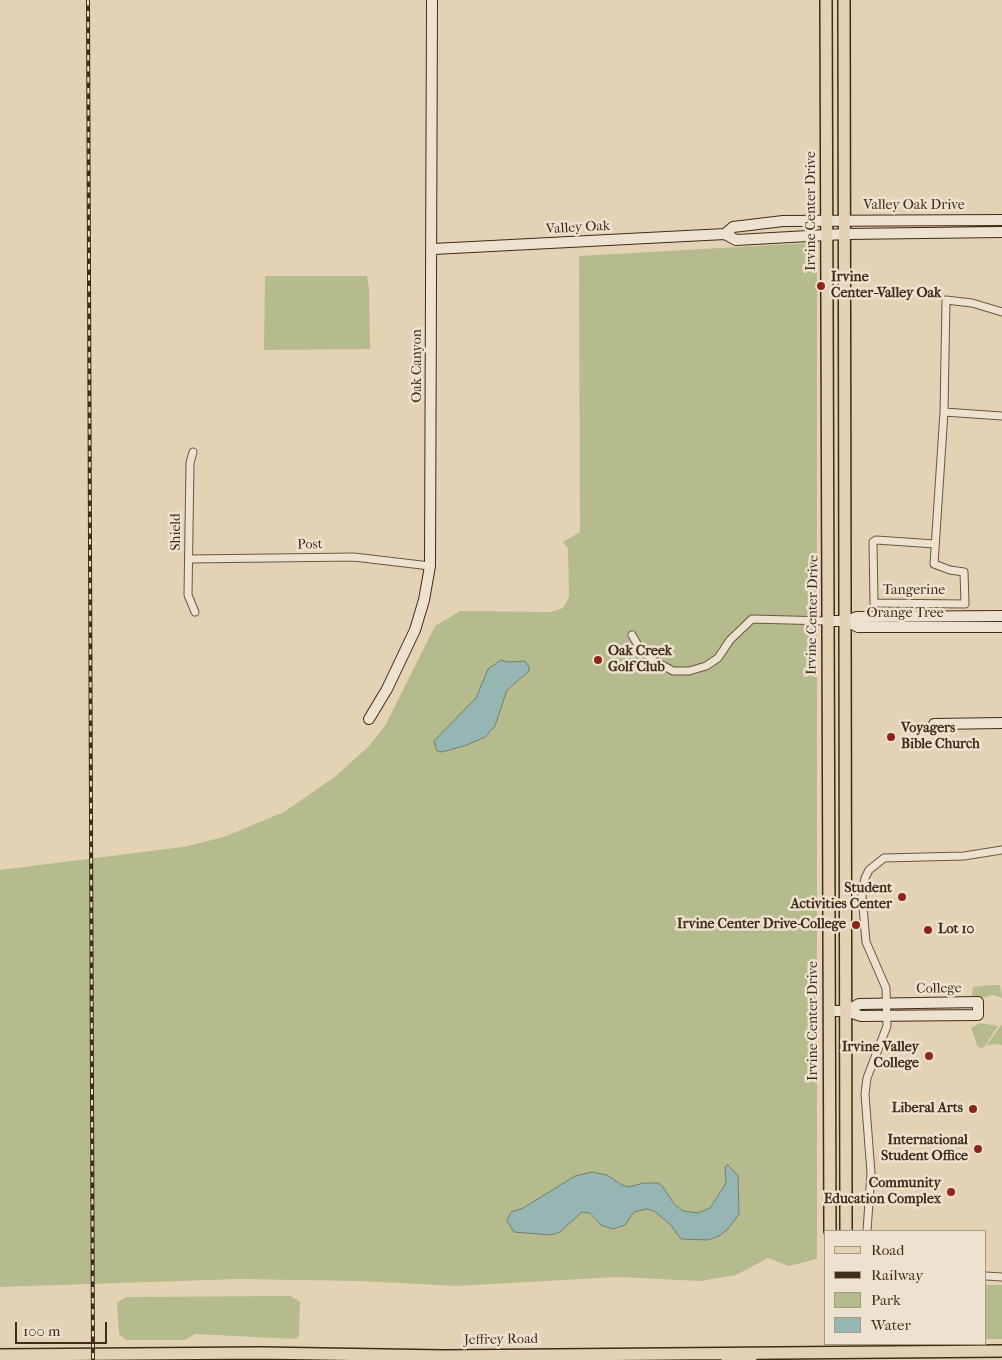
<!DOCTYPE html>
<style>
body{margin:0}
#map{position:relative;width:1002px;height:1360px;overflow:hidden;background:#e4d2b5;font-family:"IM FELL French Canon",serif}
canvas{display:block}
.legend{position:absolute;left:824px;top:1230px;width:162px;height:115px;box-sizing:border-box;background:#ede2cf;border:1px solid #a89985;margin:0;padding:6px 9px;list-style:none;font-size:15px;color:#412c17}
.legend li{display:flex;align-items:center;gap:10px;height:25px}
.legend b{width:25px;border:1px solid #a89985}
.scale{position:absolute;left:15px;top:1322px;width:92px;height:22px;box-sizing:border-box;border:2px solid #412c17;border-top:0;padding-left:6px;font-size:15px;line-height:18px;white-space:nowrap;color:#412c17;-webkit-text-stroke:4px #ede2cf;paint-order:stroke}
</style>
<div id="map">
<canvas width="1002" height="1360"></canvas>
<ul class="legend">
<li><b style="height:6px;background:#e4d2b5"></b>Road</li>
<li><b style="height:6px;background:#412c17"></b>Railway</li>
<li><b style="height:14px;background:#b5bb8c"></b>Park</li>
<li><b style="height:14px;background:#96b6b3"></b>Water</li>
</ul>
<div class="scale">100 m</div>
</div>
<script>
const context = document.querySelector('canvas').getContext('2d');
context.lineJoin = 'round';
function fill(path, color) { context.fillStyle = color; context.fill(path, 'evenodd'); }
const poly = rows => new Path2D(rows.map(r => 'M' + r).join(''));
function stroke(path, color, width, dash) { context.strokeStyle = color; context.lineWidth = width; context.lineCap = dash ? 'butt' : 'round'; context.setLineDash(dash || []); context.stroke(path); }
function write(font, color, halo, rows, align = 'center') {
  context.font = font + ' "IM FELL French Canon",serif'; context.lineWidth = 5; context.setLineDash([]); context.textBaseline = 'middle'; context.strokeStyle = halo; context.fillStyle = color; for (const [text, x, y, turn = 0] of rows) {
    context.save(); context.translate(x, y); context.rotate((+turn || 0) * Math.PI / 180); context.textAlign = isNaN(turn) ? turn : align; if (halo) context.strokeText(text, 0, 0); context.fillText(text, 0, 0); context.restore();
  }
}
fill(poly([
 [809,243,817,251,817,1259,789,1266,768,1258,736,1275,700,1281,618,1277,456,1286,361,1281,238,1279,0,1287,0,870,183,847,224,837,284,812,336,776,368,747,385,726,435,626,460,611,551,612,563,608,569,597,568,548,563,542,580,532,579,256],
 [265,276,367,276,369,288,370,349,264,350],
 [989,985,1000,985,1002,998,994,995,978,999,972,996,973,987],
 [980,1023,998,1026,984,1047,980,1048,977,1045,971,1028],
 [1002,1024,1002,1045,994,1044,986,1046],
 [986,1285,1002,1285,1002,1339,986,1339],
 [291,1296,300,1302,299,1335,296,1339,195,1334,185,1340,126,1340,119,1334,117,1303,126,1297]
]), '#b5bb8c');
const water = poly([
 [501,660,508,662,525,661,529,667,529,671,507,690,495,726,485,737,467,745,442,752,437,751,434,741,476,698,488,669,501,660],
 [728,1165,738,1176,739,1214,728,1229,719,1236,708,1240,681,1239,670,1224,654,1211,647,1209,634,1212,625,1225,613,1229,601,1225,590,1213,582,1212,560,1232,551,1235,514,1232,507,1221,511,1212,523,1208,575,1176,592,1172,607,1175,622,1185,629,1187,644,1183,658,1183,663,1187,674,1204,683,1211,698,1213,710,1208,723,1188,726,1183,725,1167,728,1165]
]);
fill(water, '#96b6b3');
stroke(water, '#747f75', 1);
const street = poly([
 [944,412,1002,416],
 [193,452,190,463,188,595,195,612],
 [935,544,876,540,873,542,874,603,965,604,964,572,950,570,934,564,944,412,946,300,972,303,1002,312],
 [189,559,354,557,430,566],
 [632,635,639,647,651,659,673,671,689,671,706,666,718,658,730,640,752,619,827,621],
 [867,1231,871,1173,865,1094,867,1078,887,1026,886,988,866,942,862,895,865,878,869,870,884,858,964,856,1002,850],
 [986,1276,1002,1277]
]);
const secondary = poly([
 [725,234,733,227,783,221,1002,220],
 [433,249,725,234,736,240,845,234,1002,232],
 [827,621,846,621,857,617,1002,616],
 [846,621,858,627,1002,627],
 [369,719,387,689,415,630,424,600,430,566,432,0],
 [934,724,1002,723],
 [830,1011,846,1011,861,1016,978,1015,978,1002,859,1004,846,1011]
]);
const primary = poly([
 [826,0,830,1231],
 [844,0,846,1231],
 [0,1355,261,1353,444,1356,1002,1351],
 [727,1360,751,1358]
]);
stroke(street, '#6a563e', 9);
stroke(secondary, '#412c17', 12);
stroke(primary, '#412c17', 14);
stroke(street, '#ede2cf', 7);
stroke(secondary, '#ede2cf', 10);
stroke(primary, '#e4d2b5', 11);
const rail = poly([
 [88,0,93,1360]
]);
stroke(rail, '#412c17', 4);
stroke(rail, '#ede2cf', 2, [5.5]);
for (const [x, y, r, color] of [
 [821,286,5,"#8f2418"],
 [598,660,5,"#8f2418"],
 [891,737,5,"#8f2418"],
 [902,897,5,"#8f2418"],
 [856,925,5,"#8f2418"],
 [928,930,5,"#8f2418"],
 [929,1056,5,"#8f2418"],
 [973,1109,5,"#8f2418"],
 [978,1149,5,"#8f2418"],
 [951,1192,5,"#8f2418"]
]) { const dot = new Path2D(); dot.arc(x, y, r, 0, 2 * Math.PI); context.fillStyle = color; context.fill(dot); stroke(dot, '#ede2cf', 2); }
write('14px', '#412c17', '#ede2cf', [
 ["Valley Oak Drive",914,206],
 ["Irvine Center Drive",812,211,-90],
 ["Valley Oak",578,228,-3],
 ["Oak Canyon",418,366,-90],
 ["Shield",177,532,-90],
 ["Post",310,545,-1],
 ["Tangerine",914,591],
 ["Orange Tree",905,614],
 ["Irvine Center Drive",813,615,-89],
 ["College",939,989,-1],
 ["Irvine Center Drive",814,1021,-90],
 ["Jeffrey Road",501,1340,-1]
]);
write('bold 14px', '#412c17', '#ede2cf', [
 ["Irvine",831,278,"left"],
 ["Center-Valley Oak",831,294,"left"],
 ["Oak Creek",608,652,"left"],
 ["Golf Club",608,668,"left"],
 ["Voyagers",901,729,"left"],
 ["Bible Church",901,745,"left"],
 ["Student",892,889],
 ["Activities Center",892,905],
 ["Irvine Center Drive-College",846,925],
 ["Lot 10",938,930,"left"],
 ["Irvine Valley",919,1048],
 ["College",919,1064],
 ["Liberal Arts",963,1109],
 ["International",968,1141],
 ["Student Office",968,1157],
 ["Community",941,1184],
 ["Education Complex",941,1200]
], 'right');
</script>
